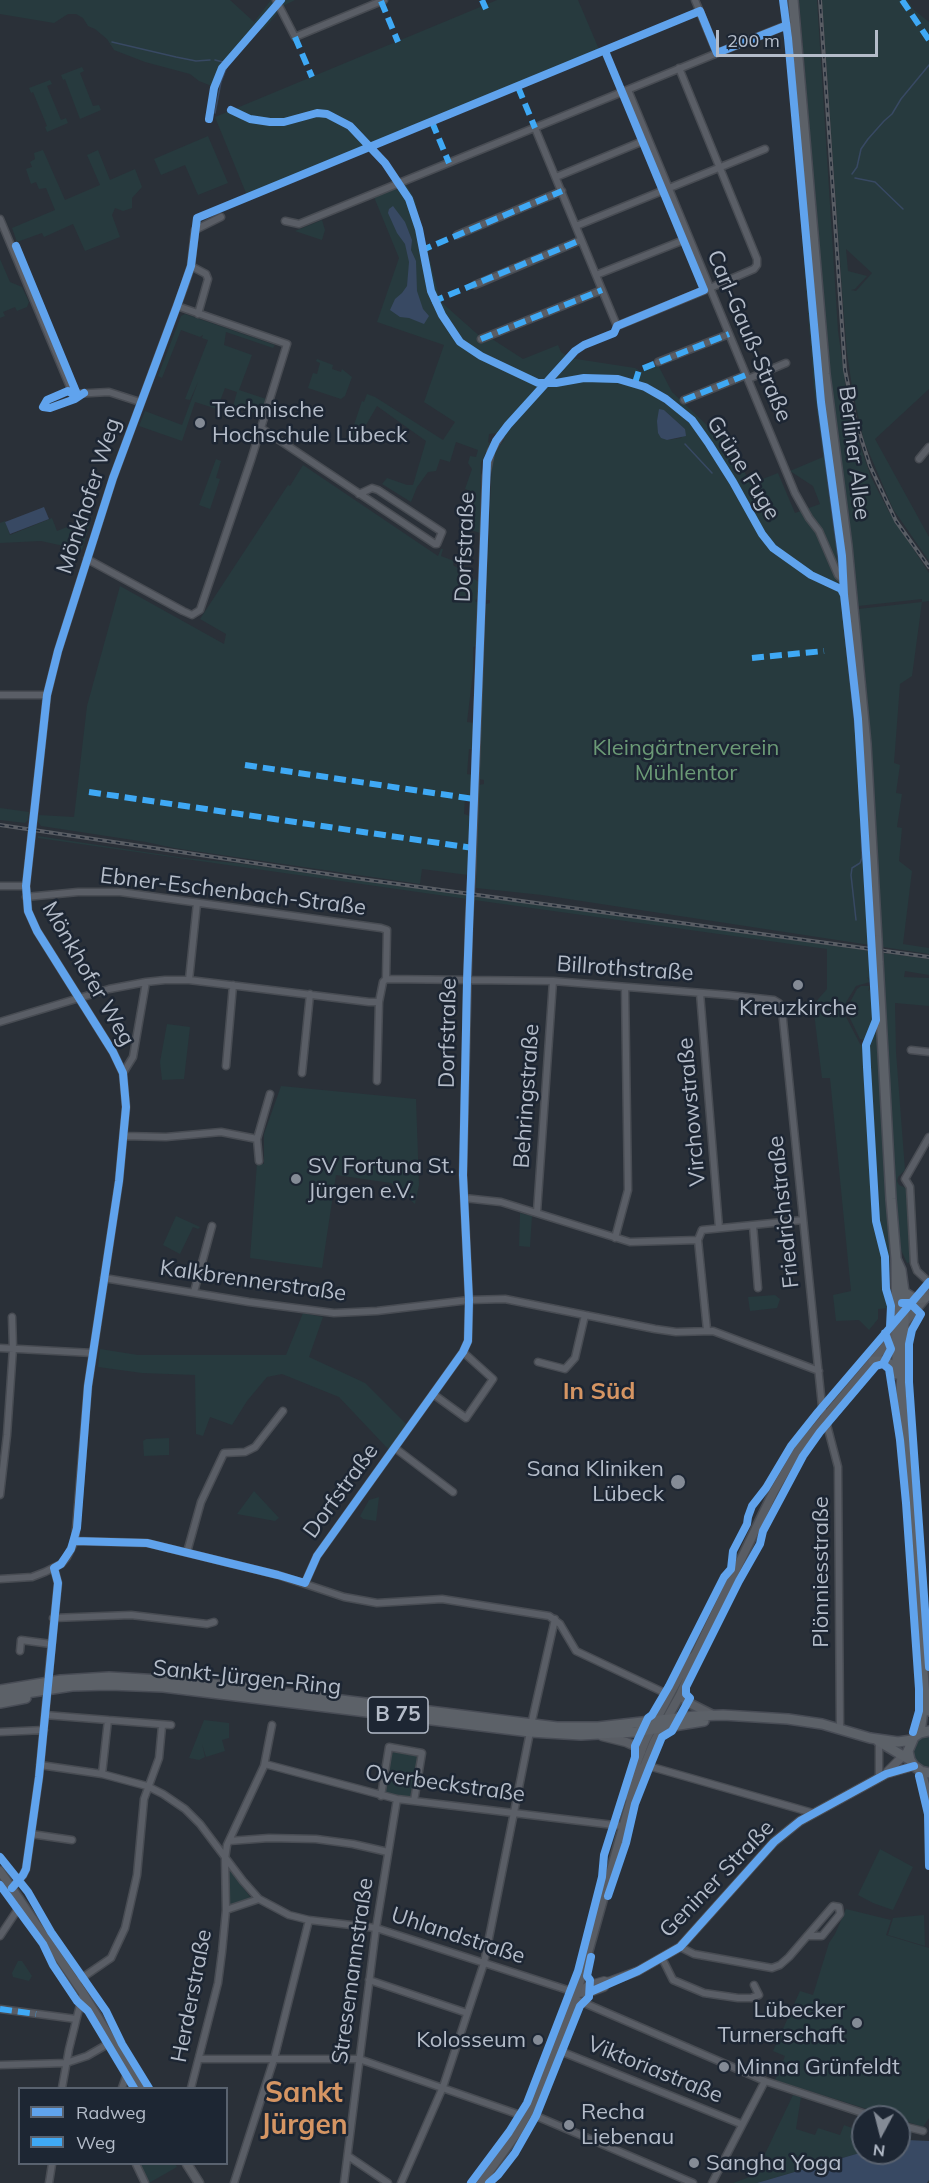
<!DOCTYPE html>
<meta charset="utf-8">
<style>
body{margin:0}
#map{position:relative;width:929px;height:2183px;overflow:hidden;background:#2a3038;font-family:Mulish,sans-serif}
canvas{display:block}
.legend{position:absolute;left:18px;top:2087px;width:210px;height:78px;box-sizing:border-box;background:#1d2633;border:2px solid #59626f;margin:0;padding:8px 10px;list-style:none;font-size:18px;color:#b4bcc9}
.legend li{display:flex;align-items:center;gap:12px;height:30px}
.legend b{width:30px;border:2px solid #59626f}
.north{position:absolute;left:851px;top:2105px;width:60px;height:60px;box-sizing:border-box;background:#1d2633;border:2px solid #59626f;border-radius:50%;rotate:187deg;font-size:16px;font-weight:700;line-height:24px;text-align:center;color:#b4bcc9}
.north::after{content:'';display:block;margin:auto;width:21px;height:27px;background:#848b96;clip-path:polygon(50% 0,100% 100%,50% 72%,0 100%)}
.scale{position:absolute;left:716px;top:30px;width:162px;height:27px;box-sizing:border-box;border:3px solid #b4bcc9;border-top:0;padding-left:8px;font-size:18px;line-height:21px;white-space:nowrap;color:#b4bcc9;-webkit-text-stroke:4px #1d2633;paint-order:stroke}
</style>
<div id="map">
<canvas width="929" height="2183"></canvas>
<ul class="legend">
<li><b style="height:8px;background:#60a3ed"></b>Radweg</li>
<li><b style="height:8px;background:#3fa9f5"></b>Weg</li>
</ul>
<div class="north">N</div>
<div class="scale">200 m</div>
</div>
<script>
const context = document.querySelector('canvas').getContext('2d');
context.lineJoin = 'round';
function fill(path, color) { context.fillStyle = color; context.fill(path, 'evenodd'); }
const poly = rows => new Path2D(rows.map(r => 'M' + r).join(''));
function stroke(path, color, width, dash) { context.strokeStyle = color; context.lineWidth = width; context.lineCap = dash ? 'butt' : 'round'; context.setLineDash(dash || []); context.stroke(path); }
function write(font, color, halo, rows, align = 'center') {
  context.font = font + ' Mulish,sans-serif'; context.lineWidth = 5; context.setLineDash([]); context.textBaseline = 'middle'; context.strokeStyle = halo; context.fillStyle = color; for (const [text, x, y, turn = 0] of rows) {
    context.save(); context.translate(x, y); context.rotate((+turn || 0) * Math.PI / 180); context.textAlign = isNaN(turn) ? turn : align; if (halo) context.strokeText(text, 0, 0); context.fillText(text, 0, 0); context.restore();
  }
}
fill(poly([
 [0,0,230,0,254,22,271,0,295,0,285,5,263,30,258,26,225,62,219,70,214,87,199,81,190,74,145,62,114,50,107,39,95,29,88,26,83,18,76,14,68,14,54,23,0,14],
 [497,0,578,0,601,54,248,198,215,117],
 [799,0,817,0,838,331,848,402,858,439,871,477,889,512,929,573,929,601,922,602,912,676,900,684,894,763,900,765,896,793,902,794,897,827,902,828,899,861,912,871,903,944,929,948,929,954,542,895,476,888,479,785,484,784,484,780,479,779,486,604,490,603,490,600,486,600,492,457,504,440,497,433,489,434,488,442,490,444,481,463,480,533,468,529,470,513,464,511,465,508,471,510,476,493,465,489,472,469,468,463,470,456,476,457,478,450,456,442,450,462,440,459,436,471,428,472,417,487,411,502,382,484,387,478,407,485,413,485,426,441,377,406,366,425,360,441,350,437,362,401,364,402,367,394,375,397,443,440,455,422,424,402,444,345,377,322,399,258,374,197,406,184,415,200,440,301,484,340,489,337,523,359,558,345,561,352,570,358,635,368,640,371,658,365,672,392,711,429,732,445,750,484,778,473,795,513,820,504,813,486,790,471,823,457,814,389,786,36,820,402,840,556,842,593,845,610,848,610,860,719,872,930,870,930,870,939,882,941,866,686,858,609,922,602,922,599,858,606,833,425,810,164,809,125],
 [664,410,685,429,681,438,667,440],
 [822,0,908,0,913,9,929,22,929,389,875,439,929,537,929,561,893,509,864,441,853,393,847,353,842,290],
 [846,249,872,273,856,291,851,290,855,289,867,276,848,271],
 [788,34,791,38,823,401,843,547,845,578,822,402],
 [82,67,84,71,80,73,93,106,99,105,101,110,80,119,65,79,63,80,61,75],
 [50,80,52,84,47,86,61,120,66,118,68,123,47,132,45,127,47,126,33,92,31,93,29,88],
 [208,136,228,183,198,195,185,165,161,175,154,159],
 [43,150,65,200,100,185,87,155,98,150,110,180,135,169,142,187,132,198,132,208,123,211,115,208,112,215,120,237,85,251,73,224,44,237,42,233,17,242,12,228,55,210,46,188,39,189,36,182,31,184,26,169,32,167,30,162,35,159,34,153],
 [322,220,325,230,322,240,295,231],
 [0,259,10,282,22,287,29,302,27,307,17,311,15,307,3,312,5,316,0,318],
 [185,314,275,345,273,348,226,332,224,345,252,355,239,390,266,399,261,415,233,406,237,392,225,388,217,409,195,402,182,441,139,426,145,411,182,425,198,382,190,400,185,399,208,340,202,338,203,335,200,337,181,330,162,378,158,376,181,316],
 [317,359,333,365,332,369,341,372,342,369,352,377,345,396,341,399,308,388,313,373,317,374,320,363,316,361],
 [216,459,221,461,216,478,220,479,210,509,199,505],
 [303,465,438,556,441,549,443,549,441,556,454,561,453,565,479,582,478,597,475,601,478,603,477,646,473,647,473,672,467,722,474,723,473,749,469,749,467,774,472,775,471,796,465,797,464,814,470,816,468,875,422,869,420,884,174,848,146,842,41,826,38,822,39,815,74,817,87,706,120,586,224,644,226,634,200,619,288,485,290,486],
 [92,517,82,550,41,541,0,543,0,523,5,521,10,535,52,518,57,531],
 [0,808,29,812,28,820,25,823,0,820],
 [38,836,185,858,236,863,467,895,467,899,38,838],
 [476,896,871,951,874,1023,866,1040,860,1039,846,1010,857,989,861,986,870,986,868,991,871,988,871,980,867,977,870,982,856,986,845,1004,832,1004,842,1009,860,1044,865,1048,874,1222,882,1252,884,1288,890,1308,878,1309,878,1319,869,1330,859,1320,836,1321,833,1295,851,1291,830,1078,822,1078,813,1005,827,989,827,949,474,900],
 [883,953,929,959,929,975,905,971,904,977,929,978,929,1006,895,1003,896,1052,905,1170,898,1177,897,1181,899,1185,906,1188,911,1262,907,1263,901,1250,895,1194,882,969,884,968],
 [877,1023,890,1233,889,1277,886,1276,886,1264,877,1221,868,1074,869,1043],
 [167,1024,190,1027,184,1079,162,1080,160,1062],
 [281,1086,416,1099,419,1185,415,1204,391,1183,336,1175,322,1268,250,1258,257,1163,264,1164,264,1134],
 [520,1213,532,1216,530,1247,519,1246],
 [176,1216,200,1227,198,1229,193,1227,180,1254,163,1245],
 [775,1295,780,1299,777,1308,750,1311,748,1297],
 [303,1313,323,1317,309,1357,365,1383,407,1425,389,1450,339,1397,282,1374,267,1377,247,1401,232,1425,210,1417,203,1436,196,1434,195,1375,142,1373,98,1367,100,1349,138,1355,286,1355],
 [169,1438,169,1455,144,1456,143,1441,146,1439],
 [254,1491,279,1518,275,1521,237,1514],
 [379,1497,376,1521,363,1519,360,1516,369,1500],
 [204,1720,229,1723,229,1738,222,1740,225,1751,206,1757,202,1744,205,1757,199,1760,189,1758],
 [925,1736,929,1736,929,1769,919,1766,912,1757,913,1746,920,1738],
 [394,1752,416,1756,418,1758,413,1798,383,1793,390,1756],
 [880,1849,913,1867,893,1910,873,1903,858,1895],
 [231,1872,251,1898,250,1900,228,1906,228,1873],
 [846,1909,891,1920,886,1935,929,1948,929,2118,923,2127,899,2119,899,2117,892,2117,775,2080,785,2056,773,2051,800,1991,813,1995,829,1943,835,1934],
 [924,1915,925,1946,888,1935,893,1918],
 [18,1961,22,1961,32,1976,29,1981,13,1977,12,1973],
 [793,2095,801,2097,796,2129,815,2135,818,2128,840,2135,844,2125,857,2130,861,2119,863,2120,863,2152,757,2183,733,2183,755,2175],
 [140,2164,175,2164,177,2167,149,2183]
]), '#273a3e');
fill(poly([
 [393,206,405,222,412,240,411,250,416,261,417,291,423,309,429,316,424,324,409,318,400,317,390,310,395,299,402,293,407,286,409,262,405,244,397,233,388,213,389,209],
 [659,409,664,410,685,429,686,436,667,440,661,438,658,433,657,421],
 [44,507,49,519,10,534,5,522],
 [907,2140,929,2141,929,2180,927,2183,757,2183,863,2152,899,2153,899,2142]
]), '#384963');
stroke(poly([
 [112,42,176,57,196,61,210,60],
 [215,60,223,62],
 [215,113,221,82,228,64],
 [852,174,857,167,861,149,868,139,884,121,892,114,901,99,929,65],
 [855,178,875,182,903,209],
 [799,191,818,408,839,565],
 [685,444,712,473],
 [843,615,857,745,860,800,862,858,860,863,852,868,851,875,856,920]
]), '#384963', 1.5);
const minor = poly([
 [276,0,295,37,384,0],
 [695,0,717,53],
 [628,90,795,493,809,518,819,531,838,575,850,587],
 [535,128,617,326,710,288,754,269,757,265,757,259,679,68],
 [556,177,648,139],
 [0,219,73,394,109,392,140,402],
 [285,221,299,224,742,43,782,27,795,25],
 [576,226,765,149],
 [457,235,562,191],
 [191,266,206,274,208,279,198,314],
 [596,275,689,238],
 [475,285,581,240],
 [481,339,602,290],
 [658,362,729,334],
 [748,379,786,363],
 [684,400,746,375],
 [261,428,435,544,437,544,442,532,378,490,372,488,359,494],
 [919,459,929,447],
 [87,559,183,611,192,615,200,610,251,460,287,344,177,306],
 [0,695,47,695],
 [0,886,26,886],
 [26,897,78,892,120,892,381,928,387,930,386,979],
 [189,980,197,903],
 [700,993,719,1228],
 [0,1022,109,989,146,982,165,980,189,980,369,1002,379,1002,383,982,386,979,553,981,728,995,774,1000,779,1003,782,1010,822,1406,838,1467,840,1728],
 [911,1050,929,1052],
 [226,1066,233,985],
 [123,1073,133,1057,146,982],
 [302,1073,310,994],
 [377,1081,379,1002],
 [124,1136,166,1137,221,1132,257,1139],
 [929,1137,905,1179,910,1187,914,1263,917,1271,929,1282],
 [259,1161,257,1139,270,1094],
 [464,1198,501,1202,630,1242,698,1240],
 [537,1212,553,981],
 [753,1225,758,1288],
 [615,1238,628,1190,625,987],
 [104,1278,249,1302,334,1313,377,1311,469,1300,505,1299,655,1329,676,1332,713,1331,819,1371],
 [194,1292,212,1226],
 [707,1330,698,1240,702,1230,803,1220],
 [0,1348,93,1353],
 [538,1362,565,1369,575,1358,585,1315],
 [433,1394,466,1418,493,1379,463,1352],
 [395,1448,453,1492],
 [0,1495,7,1435,13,1348,12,1317],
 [75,1541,147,1543,278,1575,344,1597,377,1603,442,1599,549,1616,560,1624,576,1651,665,1693,668,1696],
 [187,1552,201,1502,224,1453,245,1452,255,1447,283,1411],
 [0,1579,32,1577,45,1572,61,1564,67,1557,75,1541,88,1386,119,1181,126,1107,123,1073,113,1052,37,931,28,911,26,886,47,695,58,651,113,478,184,287,191,266,195,230,221,217],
 [305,1583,317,1556,433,1394,463,1352,468,1341,469,1300,463,1175,469,921,472,870,486,476,491,451,500,436],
 [53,1618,131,1615,207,1624,214,1622],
 [20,1651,21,1640,51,1644],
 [48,1681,58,1583,54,1568],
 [45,1715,171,1725],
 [531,1725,555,1619],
 [0,1732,44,1730],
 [265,1764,397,1799,622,1826],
 [40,1765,102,1774,147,1786,163,1794,185,1809,200,1824,243,1881,259,1899,289,1915,309,1920,376,1928,577,1993],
 [645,1765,813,1813],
 [102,1774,108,1720],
 [879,1777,879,1742],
 [381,1796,389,1747,422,1753,414,1801],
 [31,1834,72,1840],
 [229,1841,269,1838,316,1839,353,1844,388,1852],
 [12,1888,23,1875,26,1869,39,1777,47,1694],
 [226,1910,259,1899],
 [0,1936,22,1903],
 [680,1947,694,1954,772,1968,780,1965,789,1957,833,1906,839,1907,840,1914,822,1936,807,1936],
 [662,1958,673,1980,704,1993,738,1998,751,1998,759,1995,754,1985],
 [369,1980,467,2013],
 [76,1982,111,1958,125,1928,137,1875,144,1799,159,1758,162,1726],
 [575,1999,765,2081,875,2117],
 [0,2009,76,2019],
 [555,2049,741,2124],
 [199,2059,359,2059,526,2117],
 [0,2065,66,2063,87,2056,113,2041],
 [62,2088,69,2049,83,1993],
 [122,2088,129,2068],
 [191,2088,218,1983,222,1952,226,1910,225,1859,227,1845,264,1766,272,1725],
 [529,2113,693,2183],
 [899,2125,923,2131],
 [348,2156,388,2183],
 [136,2164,145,2183],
 [49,2183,52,2164],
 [234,2183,274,2059,309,1920],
 [344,2183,376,1928,397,1799],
 [401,2183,443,2087,484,1963,530,1732],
 [712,2183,765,2081]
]);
const tertiary = poly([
 [888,1771,907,1752],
 [577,1993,590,1992,604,1987,608,1982,638,1971,680,1947,774,1842,800,1821,886,1774,914,1766],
 [577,1993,590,1985,604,1981,608,1982]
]);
const secondary = poly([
 [680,1695,687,1702,713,1715],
 [602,1736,626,1742,635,1746,641,1752],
 [628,1796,637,1762,646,1739,687,1662,695,1655],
 [0,1871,83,1993,141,2088],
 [187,2164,199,2183],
 [481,2183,517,2133,535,2100,575,1999,631,1799,654,1742,680,1695,694,1663,695,1655,774,1491,799,1448,929,1294]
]);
const primary = poly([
 [793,0,825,374,847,546,866,744,877,940],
 [878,961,891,1199,896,1259,897,1374],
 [896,1259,901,1270,904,1292,904,1347,901,1388,925,1697,929,1711],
 [904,1292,915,1299,925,1298],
 [873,1361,885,1361,890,1364,896,1374],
 [0,1690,61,1680,109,1677,144,1679,205,1683,557,1727,598,1727,695,1716,723,1715,788,1719,822,1724,870,1738,898,1742,912,1740],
 [0,1697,72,1686,109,1685,163,1687,530,1732,581,1735,636,1732,704,1721],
 [0,1703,26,1698],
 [929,1731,920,1733,914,1737,908,1751,910,1760,914,1766,921,1771,929,1773],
 [920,1733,924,1702],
 [878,1741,910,1760],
 [921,1771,929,1802]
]);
stroke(minor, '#484c53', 9);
stroke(tertiary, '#484c53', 10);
stroke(secondary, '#484c53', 11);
stroke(primary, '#484c55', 12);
stroke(minor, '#5a5e66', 6);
stroke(tertiary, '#5a5e66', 8);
stroke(secondary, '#595d64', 8);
stroke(primary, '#5c6168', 9);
const rail = poly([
 [820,0,845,370,855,419,870,466,896,521,929,567],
 [0,825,354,878,929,957]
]);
stroke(rail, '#595d64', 4);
stroke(rail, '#1d2633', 1.5, [4.5]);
const primaryBridge = poly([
 [877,940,878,961]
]);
stroke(primaryBridge, '#484c55', 12, []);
stroke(primaryBridge, '#5c6168', 9);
stroke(poly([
 [482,0,486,9],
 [902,0,929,40],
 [381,1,398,42],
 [295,37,312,77],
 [518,87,535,128],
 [432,122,449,163],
 [420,251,562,191],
 [432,302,581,240],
 [481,339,602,290],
 [635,383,639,370,729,334],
 [684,400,746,375],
 [752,658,824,651],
 [245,765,474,799],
 [89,792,473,848],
 [0,2009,36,2014]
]), '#3fa9f5', 6, [12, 6]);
stroke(poly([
 [783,0,788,38,821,402,842,556,844,595,858,719,876,1020,866,1045,867,1067,876,1221,885,1257,886,1289,891,1306,890,1327],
 [231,110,250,119,270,122,284,122,317,113,327,114,350,126,385,163,409,199,419,229,431,291,442,315,460,342,481,356,538,383,556,383,584,378,618,379,645,387,666,399,692,420,709,444,733,482,762,534,773,548,811,575,841,589,844,595],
 [209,119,214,88,222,68,281,0],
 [16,246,77,394],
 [73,394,68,391,47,400,43,407,50,408,75,399,84,393],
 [902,1303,910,1303,921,1314,912,1330,909,1344,909,1382,929,1667],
 [883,1364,889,1369,900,1440,906,1503,919,1689,919,1711,913,1732],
 [75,1541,147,1543,278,1575,305,1583,317,1556,433,1394,463,1352,468,1341,469,1300,463,1175,467,981,487,461,496,441,508,425,575,351,584,345,614,333,617,326,704,290,605,51],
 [919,1776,928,1814,929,1866],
 [0,1857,28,1892,51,1932,106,2011,122,2044,149,2088],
 [0,1885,43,1944,53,1965,77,2001,88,2011,134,2088],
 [12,1888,23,1875,26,1869,39,1777,58,1583,54,1568,61,1564,71,1549,77,1528,88,1386,119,1181,126,1107,123,1073,113,1052,37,931,28,911,26,886,47,695,58,651,113,478,177,306,191,266,197,218,700,11,717,53,785,26],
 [608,1896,626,1843,635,1804,650,1766,662,1737,672,1731,690,1698,686,1694,686,1687,739,1581,760,1544,763,1531,803,1456,820,1432,876,1366,883,1364,891,1349,885,1333],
 [590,1992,638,1971,680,1947,774,1842,800,1821,886,1774,914,1766],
 [471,2183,509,2132,527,2103,578,1971,602,1877,604,1855,635,1757,635,1746,648,1718,652,1715,669,1686,724,1577,731,1569,733,1551,747,1524,748,1517,752,1506,766,1488,791,1446,818,1412,929,1282],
 [489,2183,498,2175,515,2153,536,2116,580,2006,589,1997,590,1980,587,1976,591,1957]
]), '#60a3ed', 8);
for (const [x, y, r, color] of [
 [200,423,6,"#848b96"],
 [798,985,6,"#848b96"],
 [296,1179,6,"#848b96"],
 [678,1482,8,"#848b96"],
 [857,2023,6,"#848b96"],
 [538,2040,6,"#848b96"],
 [724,2067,6,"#848b96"],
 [569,2125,6,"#848b96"],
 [694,2163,6,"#848b96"]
]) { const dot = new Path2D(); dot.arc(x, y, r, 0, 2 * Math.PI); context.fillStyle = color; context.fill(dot); stroke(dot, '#1d2633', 2); }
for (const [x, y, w] of [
 [398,1715,60]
]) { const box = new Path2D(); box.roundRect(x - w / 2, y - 18, w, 36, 4.5); context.fillStyle = '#1d2633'; context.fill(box); stroke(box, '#b4bcc9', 1.5); }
write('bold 21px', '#b4bcc9', null, [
 ["B 75",398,1715]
]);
write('22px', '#b4bcc9', '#1d2633', [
 ["Carl-Gauß-Straße",749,336,67],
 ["Berliner Allee",854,453,83],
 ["Grüne Fuge",743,468,58],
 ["Mönkhofer Weg",89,496,-72],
 ["Dorfstraße",465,547,-88],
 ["Ebner-Eschenbach-Straße",233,892,7],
 ["Billrothstraße",625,969,4],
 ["Mönkhofer Weg",88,974,60],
 ["Dorfstraße",448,1033,-89],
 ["Behringstraße",527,1096,-86],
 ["Virchowstraße",692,1112,-95],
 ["Friedrichstraße",784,1212,-96],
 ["Kalkbrennerstraße",253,1281,8],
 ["Dorfstraße",341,1491,-54],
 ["Plönniesstraße",821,1572,-90],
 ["Sankt-Jürgen-Ring",247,1678,6],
 ["Overbeckstraße",445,1784,8],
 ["Geniner Straße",717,1879,-46],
 ["Uhlandstraße",458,1936,18],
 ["Stresemannstraße",353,1971,-82],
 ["Herderstraße",192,1996,-79],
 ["Viktoriastraße",655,2070,22]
]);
write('22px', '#b4bcc9', '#1d2633', [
 ["Technische",212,410],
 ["Hochschule Lübeck",212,435],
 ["Kreuzkirche",798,1008,"center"],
 ["SV Fortuna St.",308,1166],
 ["Jürgen e.V.",308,1191],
 ["Sana Kliniken",664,1469,"right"],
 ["Lübeck",664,1494,"right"],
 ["Lübecker",845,2010,"right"],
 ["Turnerschaft",845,2035,"right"],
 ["Kolosseum",526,2040,"right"],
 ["Minna Grünfeldt",736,2067],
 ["Recha",581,2112],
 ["Liebenau",581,2137],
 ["Sangha Yoga",706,2163]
], 'left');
write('22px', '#6b9a76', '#1d2633', [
 ["Kleingärtnerverein",686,748],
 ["Mühlentor",686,773]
]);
write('bold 24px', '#d59563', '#1d2633', [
 ["In Süd",599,1392]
]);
write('bold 28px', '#d59563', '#1d2633', [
 ["Sankt",304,2094],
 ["Jürgen",304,2126]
]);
</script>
